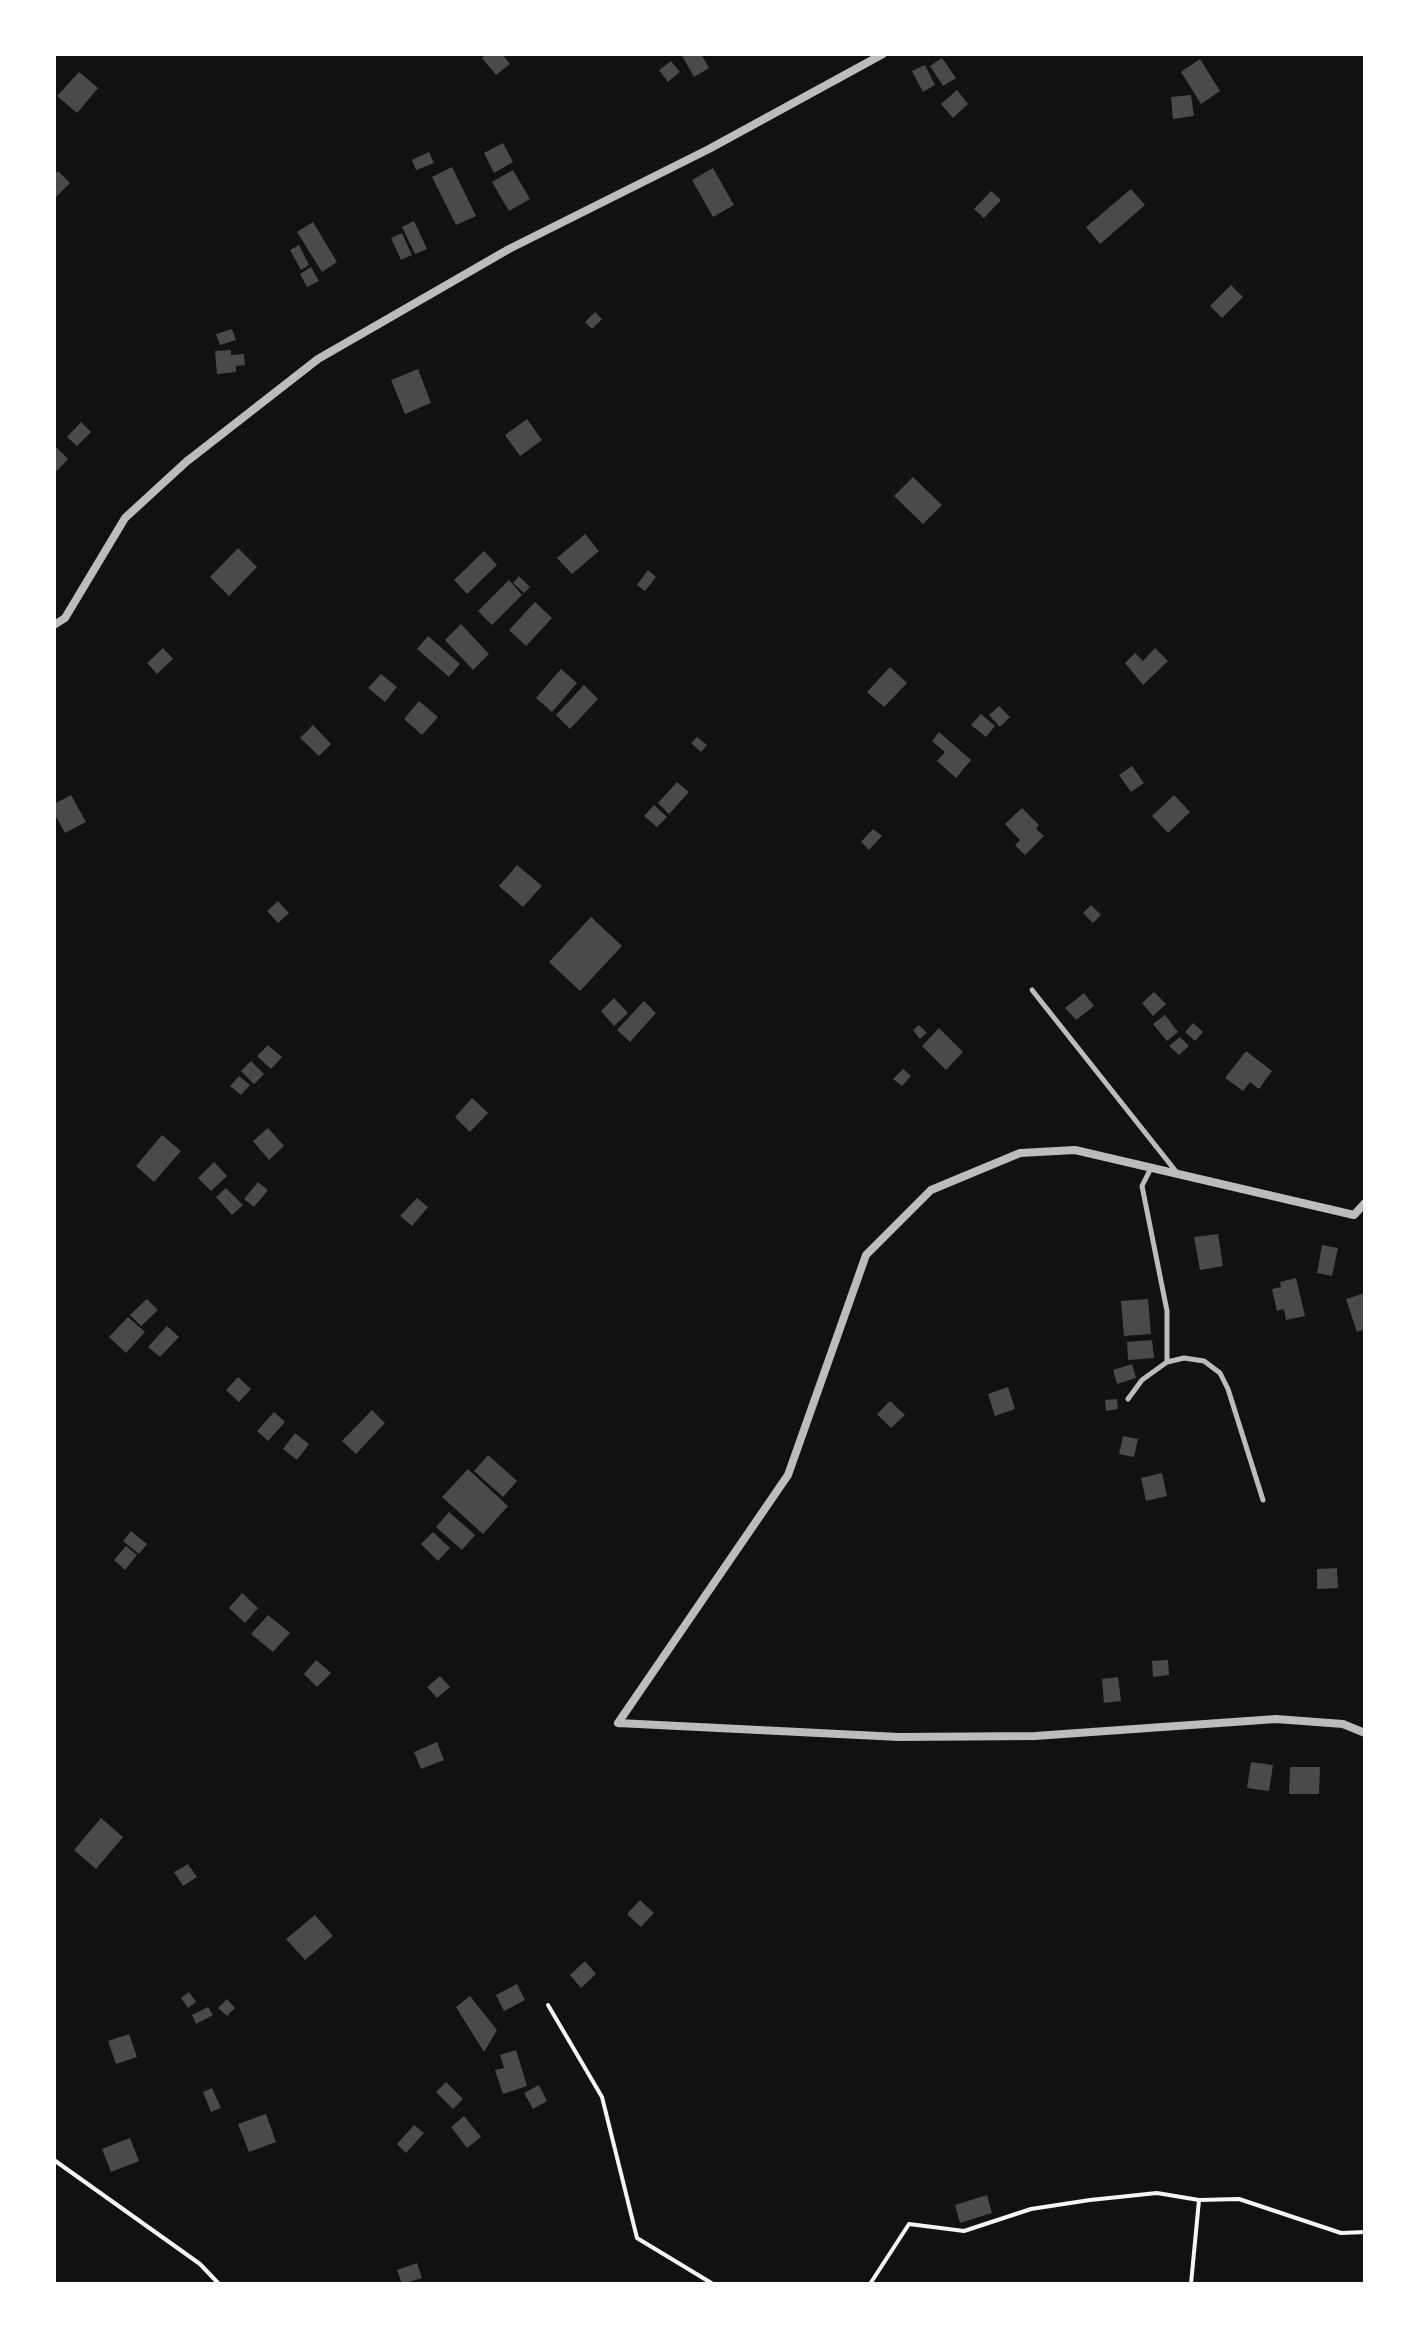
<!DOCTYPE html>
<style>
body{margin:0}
#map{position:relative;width:1419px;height:2338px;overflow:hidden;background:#111;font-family:"Playfair Display",serif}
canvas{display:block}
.frame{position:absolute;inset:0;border:56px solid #fff;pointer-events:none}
</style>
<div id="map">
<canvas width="1419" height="2338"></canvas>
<div class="frame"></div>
</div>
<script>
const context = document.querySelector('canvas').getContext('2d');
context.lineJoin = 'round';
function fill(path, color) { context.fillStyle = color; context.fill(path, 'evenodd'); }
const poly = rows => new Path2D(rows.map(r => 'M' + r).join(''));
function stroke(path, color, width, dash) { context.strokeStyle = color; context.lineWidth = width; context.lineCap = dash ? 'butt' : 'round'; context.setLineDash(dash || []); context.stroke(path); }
fill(poly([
 [487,54,502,54,510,64,496,75,482,58],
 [681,54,701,54,709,68,694,77],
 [942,58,956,78,943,86,930,66],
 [1200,59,1220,91,1201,104,1181,72],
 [671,61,680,72,668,82,659,70],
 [925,65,935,85,923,92,912,71],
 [79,72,98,88,77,113,57,96],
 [957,90,968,104,953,118,941,104],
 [1191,95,1194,116,1173,119,1171,97],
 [503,143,513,162,494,173,484,153],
 [429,152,434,163,416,170,412,160],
 [452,167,476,216,456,225,432,177],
 [713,168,734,205,713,217,692,180],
 [513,170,530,199,509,211,492,182],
 [58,171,70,183,54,199,54,175],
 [1131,189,1145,205,1100,244,1086,227],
 [991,191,1001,200,984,218,974,209],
 [414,221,427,249,415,254,402,227],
 [313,222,337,262,322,272,297,232],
 [402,233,412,255,401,260,391,238],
 [299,245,309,265,301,270,290,250],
 [311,267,319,281,307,287,300,274],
 [1231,285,1243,297,1222,318,1210,306],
 [595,312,602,319,592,329,585,322],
 [232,329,236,340,220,345,216,334],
 [231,350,231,355,244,354,245,365,236,366,236,372,217,374,215,351],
 [418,369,431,403,405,414,391,380],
 [527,419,542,440,520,456,505,435],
 [81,422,91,432,77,446,67,437],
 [56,447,68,459,57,471,54,468],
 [913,477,942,505,923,524,894,496],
 [585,534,599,551,572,574,557,558],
 [238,548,257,567,229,596,210,577],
 [484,551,497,565,467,594,454,580],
 [648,570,656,577,645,591,637,585],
 [519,576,530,587,524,593,513,583],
 [509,580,522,595,492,625,478,611],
 [535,602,552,618,526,646,509,630],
 [461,624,489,654,473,670,445,640],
 [428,636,460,664,449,677,417,649],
 [163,648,173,659,157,674,147,663],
 [1155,648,1168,661,1143,685,1125,663,1135,653,1143,661],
 [890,667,907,683,884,707,867,692],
 [561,669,577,683,552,712,536,698],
 [381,674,397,687,385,702,368,688],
 [584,685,598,699,570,729,556,715],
 [419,701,438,717,422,735,404,719],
 [999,706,1010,717,1000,727,989,715],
 [981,714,995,726,986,737,971,725],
 [313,725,331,744,319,756,300,738],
 [939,732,971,760,956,778,937,761,945,752,932,741],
 [697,737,707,745,701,752,691,743],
 [1132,766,1144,783,1131,792,1119,775],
 [677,782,689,792,669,814,658,803],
 [71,795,86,822,65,833,54,813,54,804],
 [1174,795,1190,812,1168,833,1152,816],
 [654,805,667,817,657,827,644,816],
 [1022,808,1039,825,1036,829,1044,836,1025,855,1015,845,1020,840,1005,824],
 [873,829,882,836,869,850,861,842],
 [517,865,542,886,523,907,499,886],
 [278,901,289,913,278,923,267,911],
 [1091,905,1101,915,1093,923,1083,913],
 [591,917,622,946,580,991,549,962],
 [1154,992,1166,1004,1153,1016,1142,1003],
 [1084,993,1094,1006,1076,1020,1065,1008],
 [614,998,628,1013,614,1026,601,1011],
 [644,1001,656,1013,630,1042,617,1030],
 [1165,1015,1178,1032,1167,1041,1153,1024],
 [1193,1023,1203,1032,1195,1041,1185,1032],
 [919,1025,927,1033,920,1039,913,1030],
 [939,1028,963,1052,946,1070,922,1046],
 [1180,1037,1189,1046,1179,1055,1169,1046],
 [268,1045,282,1057,271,1069,257,1056],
 [1246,1051,1272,1071,1259,1089,1250,1082,1243,1091,1225,1078],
 [251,1061,264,1074,254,1084,241,1071],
 [903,1069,911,1076,902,1086,893,1079],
 [239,1076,250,1085,241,1095,230,1086],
 [472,1098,488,1113,470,1132,455,1117],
 [268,1128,284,1146,269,1160,253,1141],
 [162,1135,181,1151,154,1182,136,1166],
 [214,1162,227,1176,211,1191,198,1178],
 [258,1182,268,1190,254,1207,244,1199],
 [226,1188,243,1205,232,1215,216,1197],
 [417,1198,428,1207,412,1226,400,1216],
 [1218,1234,1223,1266,1200,1270,1194,1237],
 [1322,1245,1338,1248,1332,1276,1317,1273],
 [1296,1278,1305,1316,1286,1320,1284,1309,1277,1311,1272,1289,1281,1287,1280,1282],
 [1365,1293,1365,1329,1357,1332,1346,1299],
 [147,1299,158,1310,141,1326,130,1315],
 [1148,1299,1151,1334,1124,1336,1121,1301],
 [128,1317,145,1332,126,1353,109,1337],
 [167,1326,179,1337,160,1357,148,1347],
 [1152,1340,1154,1358,1128,1360,1127,1342],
 [1132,1364,1136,1378,1117,1384,1113,1370],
 [238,1377,251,1389,239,1402,226,1390],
 [1008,1387,1015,1409,995,1416,988,1394],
 [1117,1399,1118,1409,1106,1411,1105,1400],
 [890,1401,905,1415,891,1428,877,1414],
 [372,1410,385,1423,356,1454,342,1441],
 [274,1412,285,1422,268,1441,257,1431],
 [295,1433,309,1444,297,1460,283,1449],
 [1123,1436,1138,1439,1134,1457,1119,1454],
 [488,1455,517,1481,503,1497,474,1471],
 [468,1469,508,1506,483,1534,442,1497],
 [1162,1473,1167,1496,1146,1501,1141,1478],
 [449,1512,475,1535,462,1550,436,1527],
 [131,1531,147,1544,139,1554,123,1541],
 [433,1532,450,1548,438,1561,421,1544],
 [126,1546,137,1555,125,1570,114,1560],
 [1337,1568,1338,1588,1317,1589,1317,1569],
 [242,1593,258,1608,245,1623,229,1608],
 [268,1615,290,1633,273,1652,251,1634],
 [316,1660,331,1673,317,1687,304,1674],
 [1168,1660,1169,1675,1153,1677,1152,1661],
 [440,1676,450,1687,437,1698,427,1687],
 [1118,1677,1121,1701,1104,1703,1102,1679],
 [437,1742,444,1760,421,1769,414,1752],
 [1251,1762,1273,1765,1269,1791,1247,1788],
 [1290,1767,1320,1767,1319,1794,1289,1794],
 [101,1818,123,1837,96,1869,74,1850],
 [188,1864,197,1877,183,1886,174,1872],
 [640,1900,654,1913,641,1927,627,1914],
 [315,1915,333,1936,305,1960,286,1939],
 [585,1961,596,1974,581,1988,570,1975],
 [517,1984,525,2000,504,2011,496,1995],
 [189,1992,196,2002,188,2008,181,1998],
 [470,1996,497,2030,484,2052,456,2007],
 [227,1999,235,2008,227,2016,218,2008],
 [208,2007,213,2015,196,2024,192,2015],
 [129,2034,137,2057,116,2064,108,2041],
 [516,2050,527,2086,503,2094,495,2070,504,2068,500,2055],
 [446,2082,463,2099,453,2109,436,2092],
 [539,2085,547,2101,533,2109,524,2093],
 [212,2088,221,2108,211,2112,203,2092],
 [266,2114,276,2142,249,2152,238,2124],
 [464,2116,481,2137,467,2148,451,2127],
 [414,2125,424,2133,406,2153,397,2144],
 [130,2138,139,2161,111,2172,102,2149],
 [987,2195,992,2213,960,2223,955,2205],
 [417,2263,422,2278,402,2284,397,2270]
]), '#4a4a4a');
stroke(poly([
 [548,2005,602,2097,637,2238,713,2284],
 [54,2160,200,2264,219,2284],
 [870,2284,909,2224,964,2231,1031,2209,1090,2200,1157,2193,1199,2200,1239,2199,1341,2233,1365,2232],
 [1191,2284,1199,2200]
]), '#f5f5f5', 4);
stroke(poly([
 [1032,990,1178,1174],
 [1151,1168,1142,1186,1167,1311,1167,1362],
 [1128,1399,1142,1380,1167,1362,1184,1358,1204,1361,1220,1373,1228,1389,1263,1500]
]), '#bcbcbc', 5);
stroke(poly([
 [54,625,65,618,125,518,186,462,318,359,509,249,709,149,883,54],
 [618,1723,788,1475,866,1255,931,1190,1020,1153,1075,1150,1354,1215,1365,1203],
 [618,1723,899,1737,1035,1736,1276,1719,1343,1724,1365,1733]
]), '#bcbcbc', 8);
</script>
